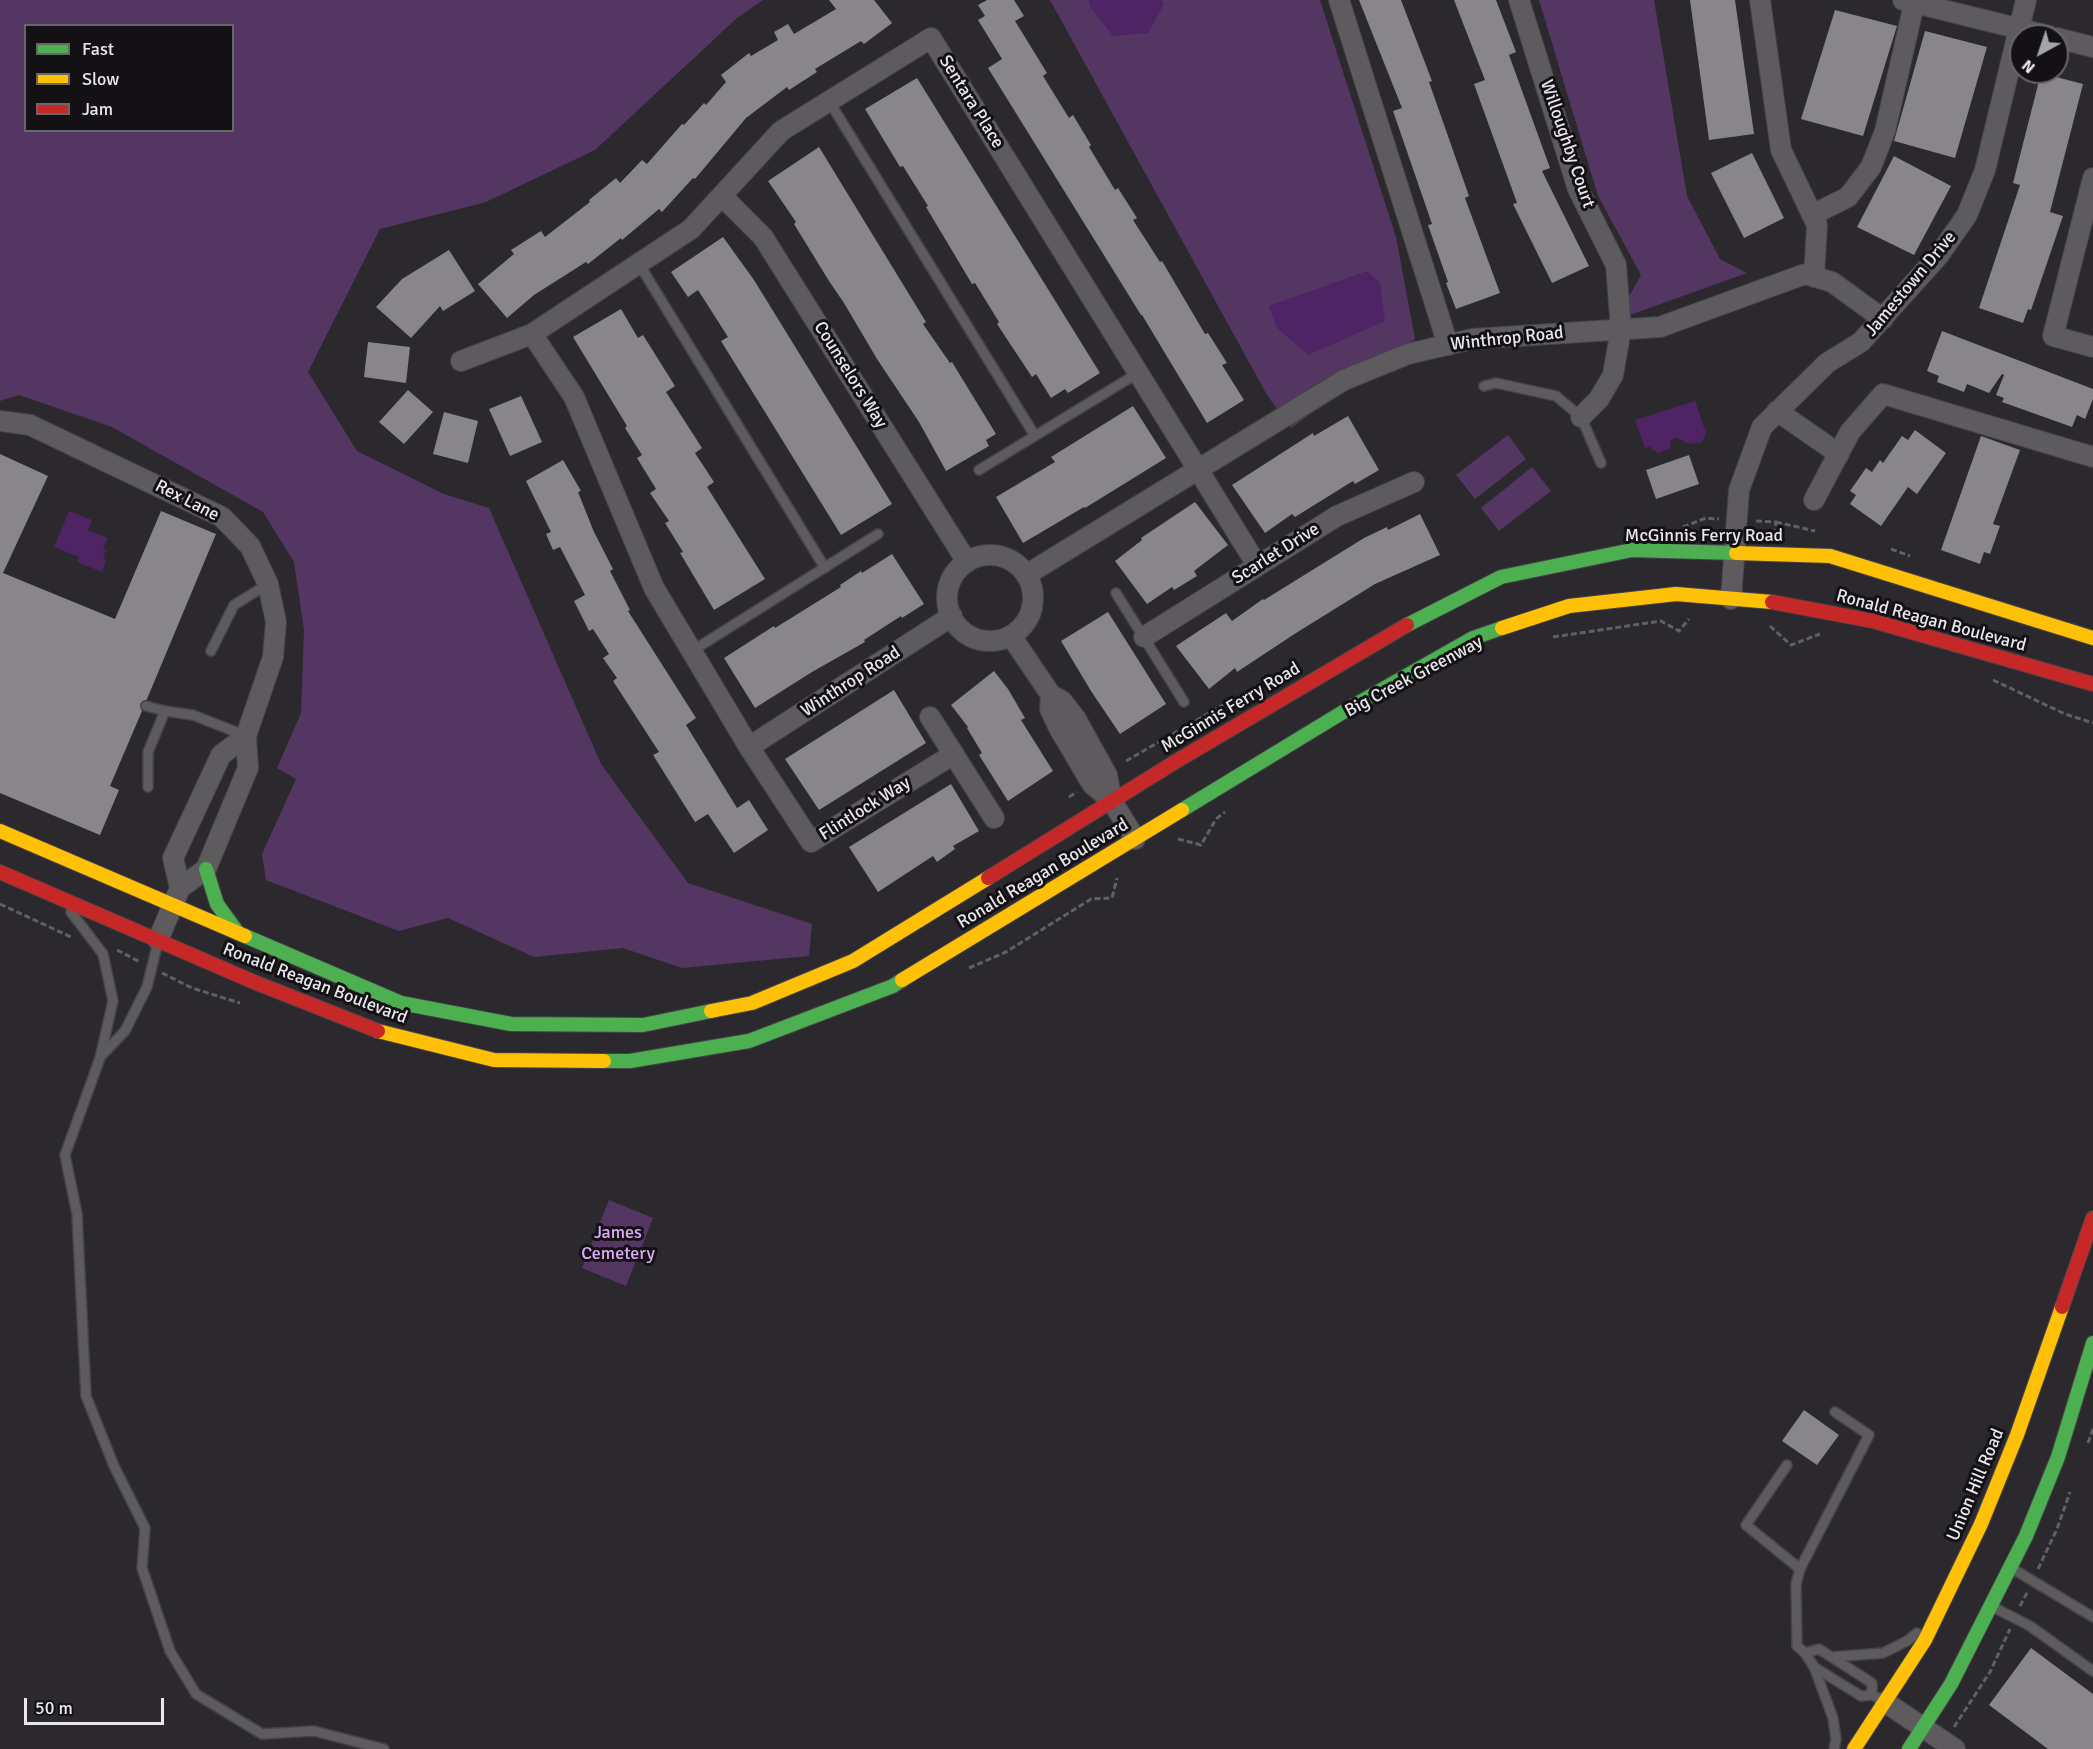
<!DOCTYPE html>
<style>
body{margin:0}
#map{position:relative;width:2093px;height:1749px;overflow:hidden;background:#2b292d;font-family:Signika,sans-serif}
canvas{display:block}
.legend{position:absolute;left:24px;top:24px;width:210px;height:108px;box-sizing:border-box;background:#131114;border:2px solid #69666a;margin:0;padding:8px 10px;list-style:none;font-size:18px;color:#e9e6ec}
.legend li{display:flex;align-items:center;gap:12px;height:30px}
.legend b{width:30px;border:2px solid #69666a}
.north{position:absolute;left:2009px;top:24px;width:60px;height:60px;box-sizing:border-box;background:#131114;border:2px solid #69666a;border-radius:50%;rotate:220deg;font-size:16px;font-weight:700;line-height:24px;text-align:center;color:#e9e6ec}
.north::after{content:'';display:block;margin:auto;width:21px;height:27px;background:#a6a4a9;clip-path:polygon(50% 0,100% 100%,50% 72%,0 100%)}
.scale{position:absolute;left:24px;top:1698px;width:140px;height:27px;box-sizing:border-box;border:3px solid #e9e6ec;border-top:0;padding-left:8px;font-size:18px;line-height:21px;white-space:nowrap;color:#e9e6ec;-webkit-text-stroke:4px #131114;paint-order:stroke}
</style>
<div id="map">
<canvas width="2093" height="1749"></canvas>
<ul class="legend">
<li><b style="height:8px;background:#4caf50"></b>Fast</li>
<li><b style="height:8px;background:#ffc107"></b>Slow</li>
<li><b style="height:8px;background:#c62828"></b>Jam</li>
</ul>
<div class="north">N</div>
<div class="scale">50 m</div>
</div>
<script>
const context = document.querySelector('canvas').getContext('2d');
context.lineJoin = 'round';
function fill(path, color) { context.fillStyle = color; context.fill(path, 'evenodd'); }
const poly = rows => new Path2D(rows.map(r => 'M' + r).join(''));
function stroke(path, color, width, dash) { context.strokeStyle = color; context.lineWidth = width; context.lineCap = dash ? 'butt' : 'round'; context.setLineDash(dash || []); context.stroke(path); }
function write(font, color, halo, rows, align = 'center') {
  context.font = font + ' Signika,sans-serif'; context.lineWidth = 6; context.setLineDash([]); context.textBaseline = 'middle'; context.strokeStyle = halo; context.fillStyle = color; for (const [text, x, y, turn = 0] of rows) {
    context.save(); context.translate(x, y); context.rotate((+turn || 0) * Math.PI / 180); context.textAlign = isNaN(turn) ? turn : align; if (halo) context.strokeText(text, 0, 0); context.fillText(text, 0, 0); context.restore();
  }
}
fill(poly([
 [0,0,763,0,737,18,595,150,486,202,380,229,308,372,357,451,444,494,489,508,601,764,688,883,812,924,809,956,682,968,623,948,534,957,448,918,399,931,266,880,262,854,296,779,277,768,301,713,304,630,294,562,263,512,112,427,19,395,0,401],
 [26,26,232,26,232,130,26,130],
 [1050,0,1320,0,1396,237,1415,339,1291,428,1267,395],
 [1539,0,1654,0,1687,196,1720,259,1747,273,1616,320,1641,275,1598,196],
 [1508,435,1526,459,1475,499,1456,475],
 [1532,467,1551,491,1499,531,1481,508],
 [609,1200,653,1218,626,1286,582,1268]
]), '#543663');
fill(poly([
 [1088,0,1162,0,1164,4,1148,33,1113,36,1091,8],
 [1367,271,1380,283,1385,321,1308,355,1276,327,1269,306],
 [1695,401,1706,433,1702,442,1689,444,1677,438,1670,440,1671,444,1669,449,1658,453,1655,450,1652,450,1651,446,1645,448,1635,420],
 [69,511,92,520,88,530,108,538,103,548,106,550,103,559,106,560,102,572,77,562,79,557,54,547]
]), '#4f2464');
fill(poly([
 [829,0,874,0,892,23,864,44,861,41,815,69,817,72,789,90,787,87,746,118,695,179,693,178,662,212,659,209,622,240,621,238,588,264,586,262,534,295,507,318,478,284,514,254,511,250,541,231,545,237,590,202,589,200,616,178,620,183,642,160,647,164,682,124,684,125,704,103,706,105,726,82,721,75,749,53,751,56,778,40,774,32,788,24,794,34,836,9],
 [987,0,1014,0,1024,16,1015,21,1047,73,1043,76,1069,118,1073,115,1091,145,1089,147,1115,190,1118,188,1137,218,1133,220,1160,262,1162,261,1205,334,1208,333,1227,363,1222,365,1244,400,1207,423,1142,315,1141,315,988,68,1002,59,978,20,985,16,978,5],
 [1359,0,1401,0,1432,81,1429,82,1469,196,1465,198,1500,293,1456,309,1446,283,1448,282,1428,225,1432,224,1393,111,1402,108],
 [1454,0,1496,0,1516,52,1509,55,1550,168,1542,171,1589,266,1552,283,1513,204,1517,203,1474,84,1485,80],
 [1690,0,1735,0,1754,134,1709,140],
 [1835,10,1897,26,1863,136,1801,119],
 [1925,31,1987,47,1955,158,1894,141],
 [2041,73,2083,84,2050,212,2063,216,2031,310,2028,309,2023,323,1979,308,2020,185,2013,183],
 [917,78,1100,373,1068,393,1065,389,1051,398,1036,374,1032,377,997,324,999,322,975,283,972,284,926,207,928,206,903,166,900,167,865,109],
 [819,147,926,322,923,324,950,363,952,362,996,434,986,440,989,446,946,471,919,422,877,359,844,303,829,281,794,224,796,222,768,181],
 [1752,153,1784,218,1744,238,1711,173],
 [1894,156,1951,186,1914,255,1857,227],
 [723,237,754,280,892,504,841,535,721,341,728,337,698,290,688,297,671,272],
 [449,250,475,291,443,311,440,306,411,338,376,307,402,279],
 [621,309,638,338,643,335,675,386,666,392,702,448,695,453,714,482,707,487,765,579,714,610,680,553,683,552,665,523,669,521,650,493,656,489,637,458,642,455,625,428,627,426,573,337],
 [1942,331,2093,389,2093,399,2085,419,2077,415,2072,427,2002,402,2004,398,1996,395,2004,375,2002,374,1989,393,1967,384,1964,392,1937,382,1939,376,1927,371],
 [368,342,410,347,406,383,364,377],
 [408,390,433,412,404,444,379,422],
 [521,396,542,442,510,456,489,409],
 [1133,406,1166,458,1085,508,1084,507,1023,543,996,497,1055,462,1051,457],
 [444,412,478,421,468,463,433,454],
 [1348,416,1379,470,1355,484,1353,481,1295,517,1292,514,1265,533,1232,485,1313,433,1314,436],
 [1915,430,1946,453,1917,494,1908,487,1881,526,1850,504,1856,495,1850,491,1866,468,1872,472,1880,460,1883,463,1902,436,1908,440],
 [1981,436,2020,450,1993,524,2000,526,1990,554,1984,552,1980,564,1941,550],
 [0,454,48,476,3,573,115,619,161,511,216,534,147,699,140,704,142,711,110,786,119,790,100,835,0,793],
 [1689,455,1699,484,1656,499,1646,470],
 [563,460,581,491,578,492,594,532,613,569,610,571,630,610,628,611,696,718,686,725,737,808,749,800,768,830,734,853,708,814,695,822,653,755,659,752,613,681,617,678,603,658,609,654,593,629,589,631,574,601,585,595,560,547,553,550,546,534,551,532,526,481],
 [1195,502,1228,545,1194,571,1197,576,1174,590,1172,587,1147,604,1115,561,1142,540,1141,538],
 [1420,514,1440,555,1375,584,1296,633,1237,672,1235,668,1209,689,1176,646,1226,613,1232,621,1263,599,1264,600,1364,538,1387,527,1388,530],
 [892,554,924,604,902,618,901,616,864,640,865,642,812,672,755,708,724,658,774,626,775,628,841,587,840,585,861,571,862,573],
 [1108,612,1166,704,1120,734,1091,691,1061,641],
 [994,671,1008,689,1025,718,1021,720,1053,771,1008,801,979,755,982,753,967,728,968,727,951,705],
 [894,690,926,743,819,810,785,759],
 [951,784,979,831,953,846,955,849,937,862,933,856,878,892,849,847],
 [1804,1410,1839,1435,1817,1465,1782,1441],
 [2031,1648,2093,1694,2093,1749,2048,1749,1989,1705]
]), '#88868a');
const lane = poly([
 [829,101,1035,436],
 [639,264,825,568],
 [1484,386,1496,383,1556,396,1581,417,1601,463],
 [979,470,1138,373],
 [1116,593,1184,702],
 [211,651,234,605,268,584],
 [692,651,878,534],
 [146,706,165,711,193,715,246,736],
 [148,787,148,752,165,711],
 [71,912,103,954,113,1001,100,1058,65,1155,77,1214,86,1396,114,1466,145,1528,142,1568,170,1651,196,1694,262,1734,314,1731,384,1749],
 [101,1056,125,1031,147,987,158,942],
 [1787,1465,1746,1525,1800,1569,1796,1584,1797,1646,1805,1653,1814,1667,1861,1696,1872,1695,1884,1701],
 [1800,1569,1869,1435,1835,1412],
 [2013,1569,2093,1617],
 [1993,1607,2030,1626,2093,1671],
 [1805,1653,1819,1649,1872,1683,1872,1695],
 [1832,1657,1883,1653,1907,1641,1917,1633],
 [1814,1667,1833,1718,1836,1739,1834,1749]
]);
const street = poly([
 [1339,0,1448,345],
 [1519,0,1578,189,1616,265,1621,329,1613,375,1599,399,1581,417],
 [1760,0,1781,150,1817,225,1814,277],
 [1903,0,2049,36],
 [2057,38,2093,47],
 [2093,178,2053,336,2093,347],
 [722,196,763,237,967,562],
 [1812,215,1848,197,1871,167,1885,131,1915,0],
 [532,334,574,397,654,588,749,747,811,842,954,754],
 [461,361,532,334,691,229,781,131,931,38,1257,565],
 [1777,411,1839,454],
 [0,421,30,425,222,517,250,546,268,584,276,622,273,657,246,736,248,768,206,869,180,888,158,940],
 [1814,500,1850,432,1883,394,2093,457],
 '947 598a43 43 0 1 1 86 0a43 43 0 1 1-86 0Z',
 [1026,575,1344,380,1408,354,1472,339,1660,327,1805,274,1832,282,1883,319],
 [1731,599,1739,490,1762,427,1827,363,1861,342,1939,255,1967,215,1985,170,2026,0],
 [1011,636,1051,695,1062,701,1076,719,1107,775,1112,801],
 [1144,637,1337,516,1414,482],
 [1051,695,1050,709,1060,730,1092,784,1112,801,1135,839],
 [930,717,994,818],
 [749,747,952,616],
 [180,888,173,858,221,755,246,736],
 [1885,1702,1955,1749]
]);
const fast = poly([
 [1407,625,1501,577,1632,550,1736,553],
 [1182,810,1353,706,1473,638,1502,628],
 [206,869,217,904,238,933],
 [245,936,401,1003,511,1024,643,1025,711,1011],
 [604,1061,630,1061,749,1041,893,986,902,980],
 [1909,1749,1951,1684,2026,1536,2058,1457,2093,1343]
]);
const slow = poly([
 [1736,553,1830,556,2093,638],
 [1502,628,1569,606,1676,594,1772,602],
 [0,831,245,936],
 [902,980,1182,810],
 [711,1011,752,1003,853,961,988,878],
 [378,1031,494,1060,604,1061],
 [1854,1749,1925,1640,1981,1524,2017,1435,2062,1307]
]);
const jam = poly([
 [1772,602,1873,621,2093,684],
 [0,872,254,982,378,1031],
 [988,878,1175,762,1407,625],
 [2062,1307,2093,1218]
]);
stroke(lane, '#474448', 12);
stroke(street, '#474448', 22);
stroke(fast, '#474448', 16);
stroke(slow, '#474448', 16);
stroke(jam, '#474448', 16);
stroke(poly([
 [1756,521,1776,522,1775,532],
 [1776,522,1815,531],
 [1683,527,1706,518,1719,519],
 [1891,549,1910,556],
 [1770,626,1791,645,1820,634],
 [1553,637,1661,621,1679,631,1689,619],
 [1993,680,2065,714,2093,723],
 [1126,761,1223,705],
 [1069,797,1077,792],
 [1178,839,1201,845,1216,819,1225,812],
 [0,904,71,937],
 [117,950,140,962],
 [969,968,1006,952,1091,899,1112,898,1117,878],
 [162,973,192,988,240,1003],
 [2088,1443,2093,1429],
 [2038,1569,2057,1529,2070,1492],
 [2020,1606,2027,1593],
 [1954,1727,1990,1672,2010,1629]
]), '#616063', 3, [6, 3]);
stroke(lane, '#5d5b5e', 9);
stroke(street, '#5d5b5e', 20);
stroke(fast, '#4caf50', 14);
stroke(slow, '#ffc107', 14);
stroke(jam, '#c62828', 14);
write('18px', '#e9e6ec', '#131114', [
 ["Sentara Place",971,102,58],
 ["Willoughby Court",1567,144,71],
 ["Jamestown Drive",1911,284,-50],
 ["Winthrop Road",1507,339,-6],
 ["Counselors Way",850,375,58],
 ["Rex Lane",187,501,27],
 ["McGinnis Ferry Road",1704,536],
 ["Scarlet Drive",1276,554,-32],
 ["Ronald Reagan Boulevard",1931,621,15],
 ["Big Creek Greenway",1414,677,-28],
 ["Winthrop Road",851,682,-33],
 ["McGinnis Ferry Road",1231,708,-31],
 ["Flintlock Way",865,809,-32],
 ["Ronald Reagan Boulevard",1043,874,-31],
 ["Ronald Reagan Boulevard",315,984,21],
 ["Union Hill Road",1976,1485,-67]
]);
write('18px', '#dfabfa', '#131114', [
 ["James",618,1233],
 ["Cemetery",618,1254]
]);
</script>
